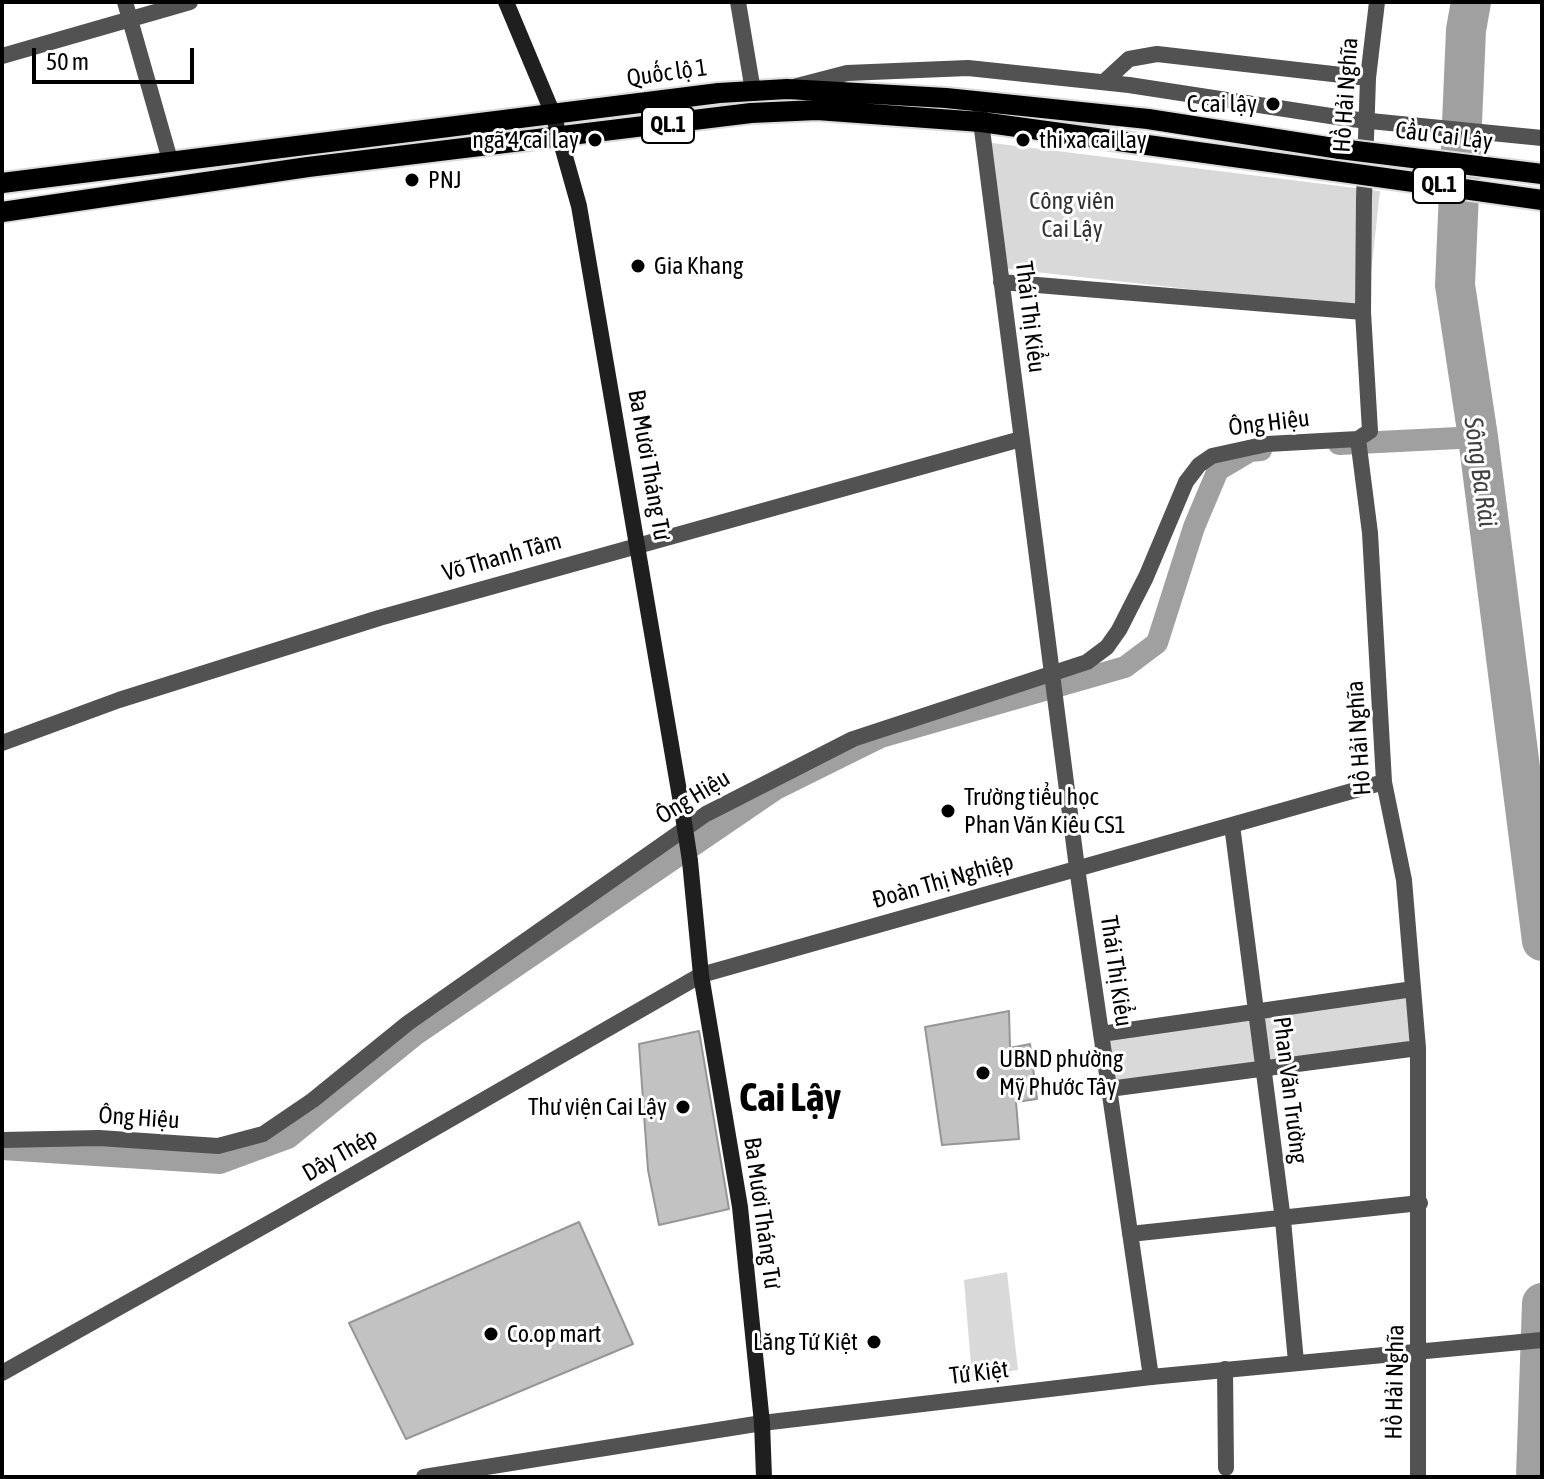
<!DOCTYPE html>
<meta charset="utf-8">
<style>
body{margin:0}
#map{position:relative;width:1544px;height:1479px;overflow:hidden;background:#fff;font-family:"Asap Condensed",sans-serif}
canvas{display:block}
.frame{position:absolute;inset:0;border:4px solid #000;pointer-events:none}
.scale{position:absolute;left:32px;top:48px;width:162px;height:36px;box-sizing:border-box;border:4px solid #000;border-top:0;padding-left:10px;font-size:24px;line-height:28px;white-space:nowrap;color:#000;-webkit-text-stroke:6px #fff;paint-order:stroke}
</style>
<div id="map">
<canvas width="1544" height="1479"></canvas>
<div class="frame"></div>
<div class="scale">50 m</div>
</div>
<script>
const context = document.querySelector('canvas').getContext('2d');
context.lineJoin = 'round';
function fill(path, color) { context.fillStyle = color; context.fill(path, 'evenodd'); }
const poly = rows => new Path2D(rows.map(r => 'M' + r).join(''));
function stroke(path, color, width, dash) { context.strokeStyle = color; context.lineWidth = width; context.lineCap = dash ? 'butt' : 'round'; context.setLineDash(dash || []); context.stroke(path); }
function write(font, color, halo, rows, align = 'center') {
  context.font = font + ' "Asap Condensed",sans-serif'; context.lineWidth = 6; context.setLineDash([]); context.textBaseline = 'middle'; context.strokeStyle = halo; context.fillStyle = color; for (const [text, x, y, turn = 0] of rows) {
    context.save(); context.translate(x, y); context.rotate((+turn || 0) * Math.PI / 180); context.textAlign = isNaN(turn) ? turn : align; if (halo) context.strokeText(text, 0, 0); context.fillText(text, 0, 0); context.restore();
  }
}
fill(poly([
 [984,142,1380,191,1367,309,1000,268],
 [1413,989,1418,1048,1109,1089,1101,1034],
 [1007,1272,1018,1370,972,1377,964,1280]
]), '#d9d9d9');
stroke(poly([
 [1339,444,1478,437],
 [2,1149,220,1163,288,1138,415,1035,776,789,881,737,1125,667,1157,643,1194,527,1218,470,1250,451,1261,450]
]), '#a0a0a0', 22);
stroke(poly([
 [1471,2,1466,30,1455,285,1478,437,1542,941],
 [1536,1477,1542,1303]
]), '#a0a0a0', 40);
const building = poly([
 [1009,1011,1010,1048,1030,1044,1037,1099,1016,1102,1019,1139,942,1145,925,1027,1009,1011],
 [699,1031,729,1209,659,1225,648,1170,639,1044,699,1031],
 [579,1222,633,1344,406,1439,349,1323,579,1222]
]);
fill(building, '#c2c2c2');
stroke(building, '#969696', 2);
const primary = poly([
 [2,183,719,93,787,89,946,98,1148,119,1340,149],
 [2,212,308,167,751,113,817,110,981,122,1335,171]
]);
stroke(primary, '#dbdbdb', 24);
stroke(poly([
 [125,2,170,160],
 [738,2,753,91],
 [2,56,190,2],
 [1104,82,1129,59,1157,54,1368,78],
 [797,86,847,73,968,68,1129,85,1350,119],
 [980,114,1077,868,1151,1377],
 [1001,282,1363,312],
 [1358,439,1370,533,1384,782,1404,880,1418,1048,1418,1477],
 [1358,439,1370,431,1363,312,1364,198,1368,78,1377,2],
 [1232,825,1283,1220,1296,1362],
 [701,975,1384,782],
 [1101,1034,1413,989],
 [1109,1089,1418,1048],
 [2,1140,99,1138,218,1146,263,1134,313,1100,408,1023,706,814,853,739,1087,662,1107,647,1119,630,1146,577,1186,482,1199,465,1212,456,1267,444,1358,439],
 [1130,1234,1420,1203],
 [1225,1369,1226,1468]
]), '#525252', 16);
stroke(poly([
 [2,743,119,700,379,618,1021,439],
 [2,1373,280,1217,701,975],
 [424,1477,762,1423,1151,1377,1542,1340]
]), '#525252', 16);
stroke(poly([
 [506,2,553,114,579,206,681,803],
 [690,861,701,975,740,1207,762,1423,764,1477]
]), '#1f1f1f', 16);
stroke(primary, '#000', 20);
const primaryBridge = poly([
 [1340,149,1542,174],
 [1335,171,1542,200]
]);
stroke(primaryBridge, '#dbdbdb', 24, []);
stroke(poly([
 [1350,119,1542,138]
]), '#525252', 16);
stroke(poly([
 [681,803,690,861]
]), '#1f1f1f', 16);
stroke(primaryBridge, '#000', 20);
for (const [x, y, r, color] of [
 [1273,104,8,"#000"],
 [595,140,8,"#000"],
 [1023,140,8,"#000"],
 [412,180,8,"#000"],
 [638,266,8,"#000"],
 [948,811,8,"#000"],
 [983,1073,8,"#000"],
 [683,1107,8,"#000"],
 [491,1334,8,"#000"],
 [874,1342,8,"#000"]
]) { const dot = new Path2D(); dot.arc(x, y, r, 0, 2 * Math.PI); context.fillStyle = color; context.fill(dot); stroke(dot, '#fff', 3); }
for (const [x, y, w] of [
 [668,125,52],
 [1439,185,52]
]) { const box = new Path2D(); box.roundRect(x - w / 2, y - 18, w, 36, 6); context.fillStyle = '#fff'; context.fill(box); stroke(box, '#000', 2); }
write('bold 22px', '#000', null, [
 ["QL.1",668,125],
 ["QL.1",1439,185]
]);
write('24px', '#000', '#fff', [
 ["Quốc lộ 1",667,73,-8],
 ["Hồ Hải Nghĩa",1346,95,-86],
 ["Cầu Cai Lậy",1444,136,7],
 ["Thái Thị Kiểu",1030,317,83],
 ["Ông Hiệu",1269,423,-7],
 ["Ba Mươi Tháng Tư",649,465,80],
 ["Võ Thanh Tâm",502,557,-16],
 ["Hồ Hải Nghĩa",1359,738,-94],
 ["Ông Hiệu",693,797,-31],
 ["Đoàn Thị Nghiệp",943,881,-16],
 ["Thái Thị Kiểu",1116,971,82],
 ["Phan Văn Trường",1290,1090,83],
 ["Ông Hiệu",139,1118,4],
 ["Dây Thép",340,1155,-30],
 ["Ba Mươi Tháng Tư",762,1213,82],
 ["Tứ Kiệt",979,1373,-7],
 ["Hồ Hải Nghĩa",1395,1382,-89]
]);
write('24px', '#000', '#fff', [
 ["C cai lậy",1257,104,"right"],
 ["ngã 4 cai lay",579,140,"right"],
 ["thi xa cai lay",1039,140],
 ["PNJ",428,180],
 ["Gia Khang",654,266],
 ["Trường tiểu học",964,797],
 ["Phan Văn Kiêu CS1",964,825],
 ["UBND phường",999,1059],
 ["Mỹ Phước Tây",999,1087],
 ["Thư viện Cai Lậy",667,1107,"right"],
 ["Co.op mart",507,1334],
 ["Lăng Tứ Kiệt",858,1342,"right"]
], 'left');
write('24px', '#303030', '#fff', [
 ["Công viên",1072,201],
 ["Cai Lậy",1072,229]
]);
write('italic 26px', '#414141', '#fff', [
 ["Sông Ba Rài",1480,472,82]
]);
write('bold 40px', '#000', '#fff', [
 ["Cai Lậy",790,1098]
]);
</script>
